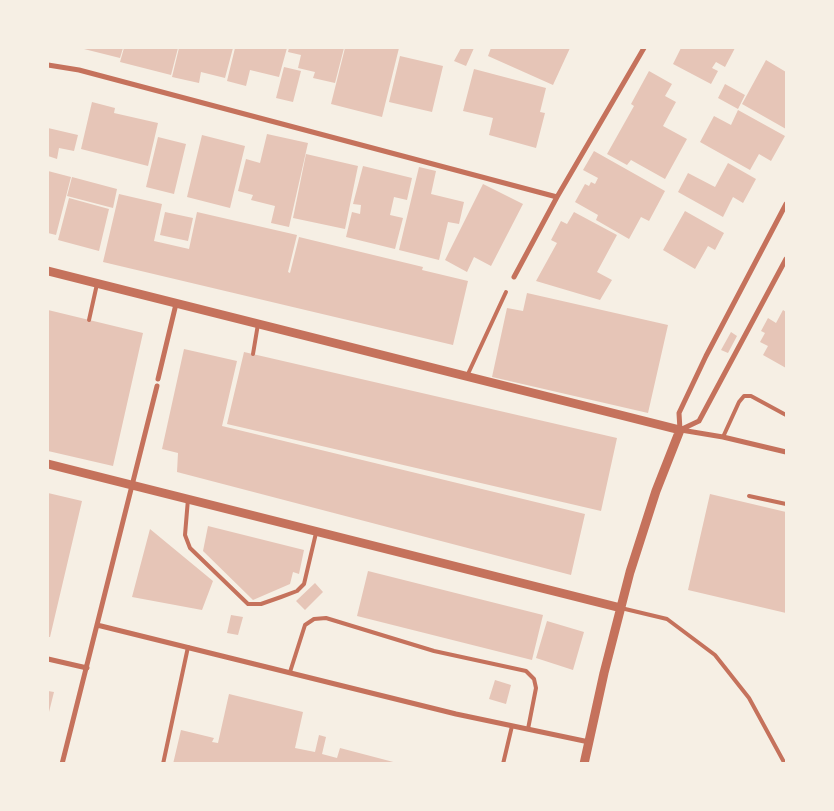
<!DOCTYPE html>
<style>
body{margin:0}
#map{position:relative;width:834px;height:811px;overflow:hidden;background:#f6efe4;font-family:Ubuntu,sans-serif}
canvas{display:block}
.frame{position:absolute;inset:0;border:49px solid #f6efe4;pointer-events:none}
</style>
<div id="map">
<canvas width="834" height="811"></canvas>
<div class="frame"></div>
</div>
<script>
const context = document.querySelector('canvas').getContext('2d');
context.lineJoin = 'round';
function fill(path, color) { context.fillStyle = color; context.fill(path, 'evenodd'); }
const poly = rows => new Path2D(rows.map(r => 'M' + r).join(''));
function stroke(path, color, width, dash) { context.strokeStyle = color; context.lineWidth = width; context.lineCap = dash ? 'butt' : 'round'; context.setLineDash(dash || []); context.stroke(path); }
fill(poly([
 [80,48,123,48,120,58],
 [124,48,178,48,171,75,120,62],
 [179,48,233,48,225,78,201,72,199,83,172,77],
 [235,48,287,48,279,77,250,70,246,86,227,81],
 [289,48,344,48,335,83,313,78,315,72,298,68,301,55,288,52],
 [345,48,399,48,382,117,331,104],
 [461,48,474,48,466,66,454,61],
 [491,48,570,48,553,85,488,56],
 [681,48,735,48,725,67,716,62,712,68,718,71,711,84,673,64],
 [400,56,443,66,432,112,389,102],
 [766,60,786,72,786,129,742,104],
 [284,67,301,71,293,102,276,98],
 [474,69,546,88,540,112,545,113,536,148,489,135,493,118,463,111],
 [649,71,672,84,665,96,676,102,663,126,687,139,665,179,631,160,627,165,607,154,634,106,631,104],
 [725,84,745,95,738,109,718,98],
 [92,102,115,108,114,113,158,123,148,166,81,149],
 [738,110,785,136,771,161,759,154,750,170,700,142,714,116,731,125],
 [48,128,78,135,74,151,59,148,57,159,48,156],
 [267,134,308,143,289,227,271,223,275,206,251,200,253,195,238,191,246,159,260,163],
 [202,135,245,146,230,208,187,197],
 [158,137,186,144,174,194,146,187],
 [594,151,665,191,649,221,641,217,629,239,596,220,598,215,575,202,585,184,589,186,591,182,595,184,598,178,583,170],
 [306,154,358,166,345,229,293,218],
 [728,163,756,179,743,203,733,197,723,217,678,192,688,173,715,187],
 [363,166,412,178,407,200,394,197,390,215,403,218,395,249,346,237,352,212,360,214,361,205,353,204],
 [419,167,436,171,431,194,464,202,459,224,448,222,439,260,399,250],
 [48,171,71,177,56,235,48,233],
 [72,177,117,189,113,208,67,196],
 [483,184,523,204,491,266,474,257,467,272,445,260],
 [119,194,162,204,154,241,189,249,197,212,297,235,288,272,290,273,299,237,423,267,422,270,468,281,453,345,103,262],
 [69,198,109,209,99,251,58,240],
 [685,211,724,233,715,250,708,246,695,269,663,250],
 [165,212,193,218,188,241,160,235],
 [574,212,617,235,597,272,612,280,600,300,536,281,557,243,551,240,561,221,567,224],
 [527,293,668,325,648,413,492,377,507,308,523,311],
 [48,310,143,333,113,466,48,451],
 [783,310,786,312,786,368,763,355,768,346,760,342,765,333,761,331,768,318,776,323],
 [731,332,737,336,728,353,721,350],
 [184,349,237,361,222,426,585,514,571,575,177,472,178,453,162,449],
 [244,352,617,438,601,511,227,424],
 [48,493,82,501,50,637,48,637],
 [710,494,786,512,786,613,688,590],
 [208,526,304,550,299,574,293,572,290,584,253,600,203,551],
 [150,529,213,581,202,610,132,597],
 [368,571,543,615,532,660,357,616],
 [315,583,323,592,305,610,296,601],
 [231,615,243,617,238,635,227,633],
 [547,621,584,632,573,670,536,658],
 [495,680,511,685,506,704,489,699],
 [48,691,54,692,48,716],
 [229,694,303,712,295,748,315,752,319,735,326,737,322,754,337,758,340,748,401,764,173,764,181,730,214,738,212,742,218,743]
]), '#e6c5b7');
stroke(poly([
 [89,320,97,284],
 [253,354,258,324],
 [467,376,506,292],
 [723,437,739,402,744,396,751,396,786,415],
 [749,496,786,504],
 [188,499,185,535,190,548,248,604,261,604,281,597,297,591,304,584,316,533],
 [621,608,667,619,715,655,749,698,785,764],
 [290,672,305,625,314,619,326,618,434,651,526,671,534,679,536,688,528,729],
 [163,764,188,647],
 [503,764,512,726]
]), '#c5725c', 4);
stroke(poly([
 [48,65,79,70,557,197],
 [514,277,557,197,644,48],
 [158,379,176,304],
 [680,430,679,413,706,356,786,204],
 [680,430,699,421,786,259],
 [681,430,723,437,786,452],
 [97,625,456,714,589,742],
 [48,659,87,668],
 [62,764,157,386]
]), '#c5725c', 5);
stroke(poly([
 [48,271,680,430,656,491,630,572,604,673,584,764],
 [48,464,621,608]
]), '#c5725c', 9);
</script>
